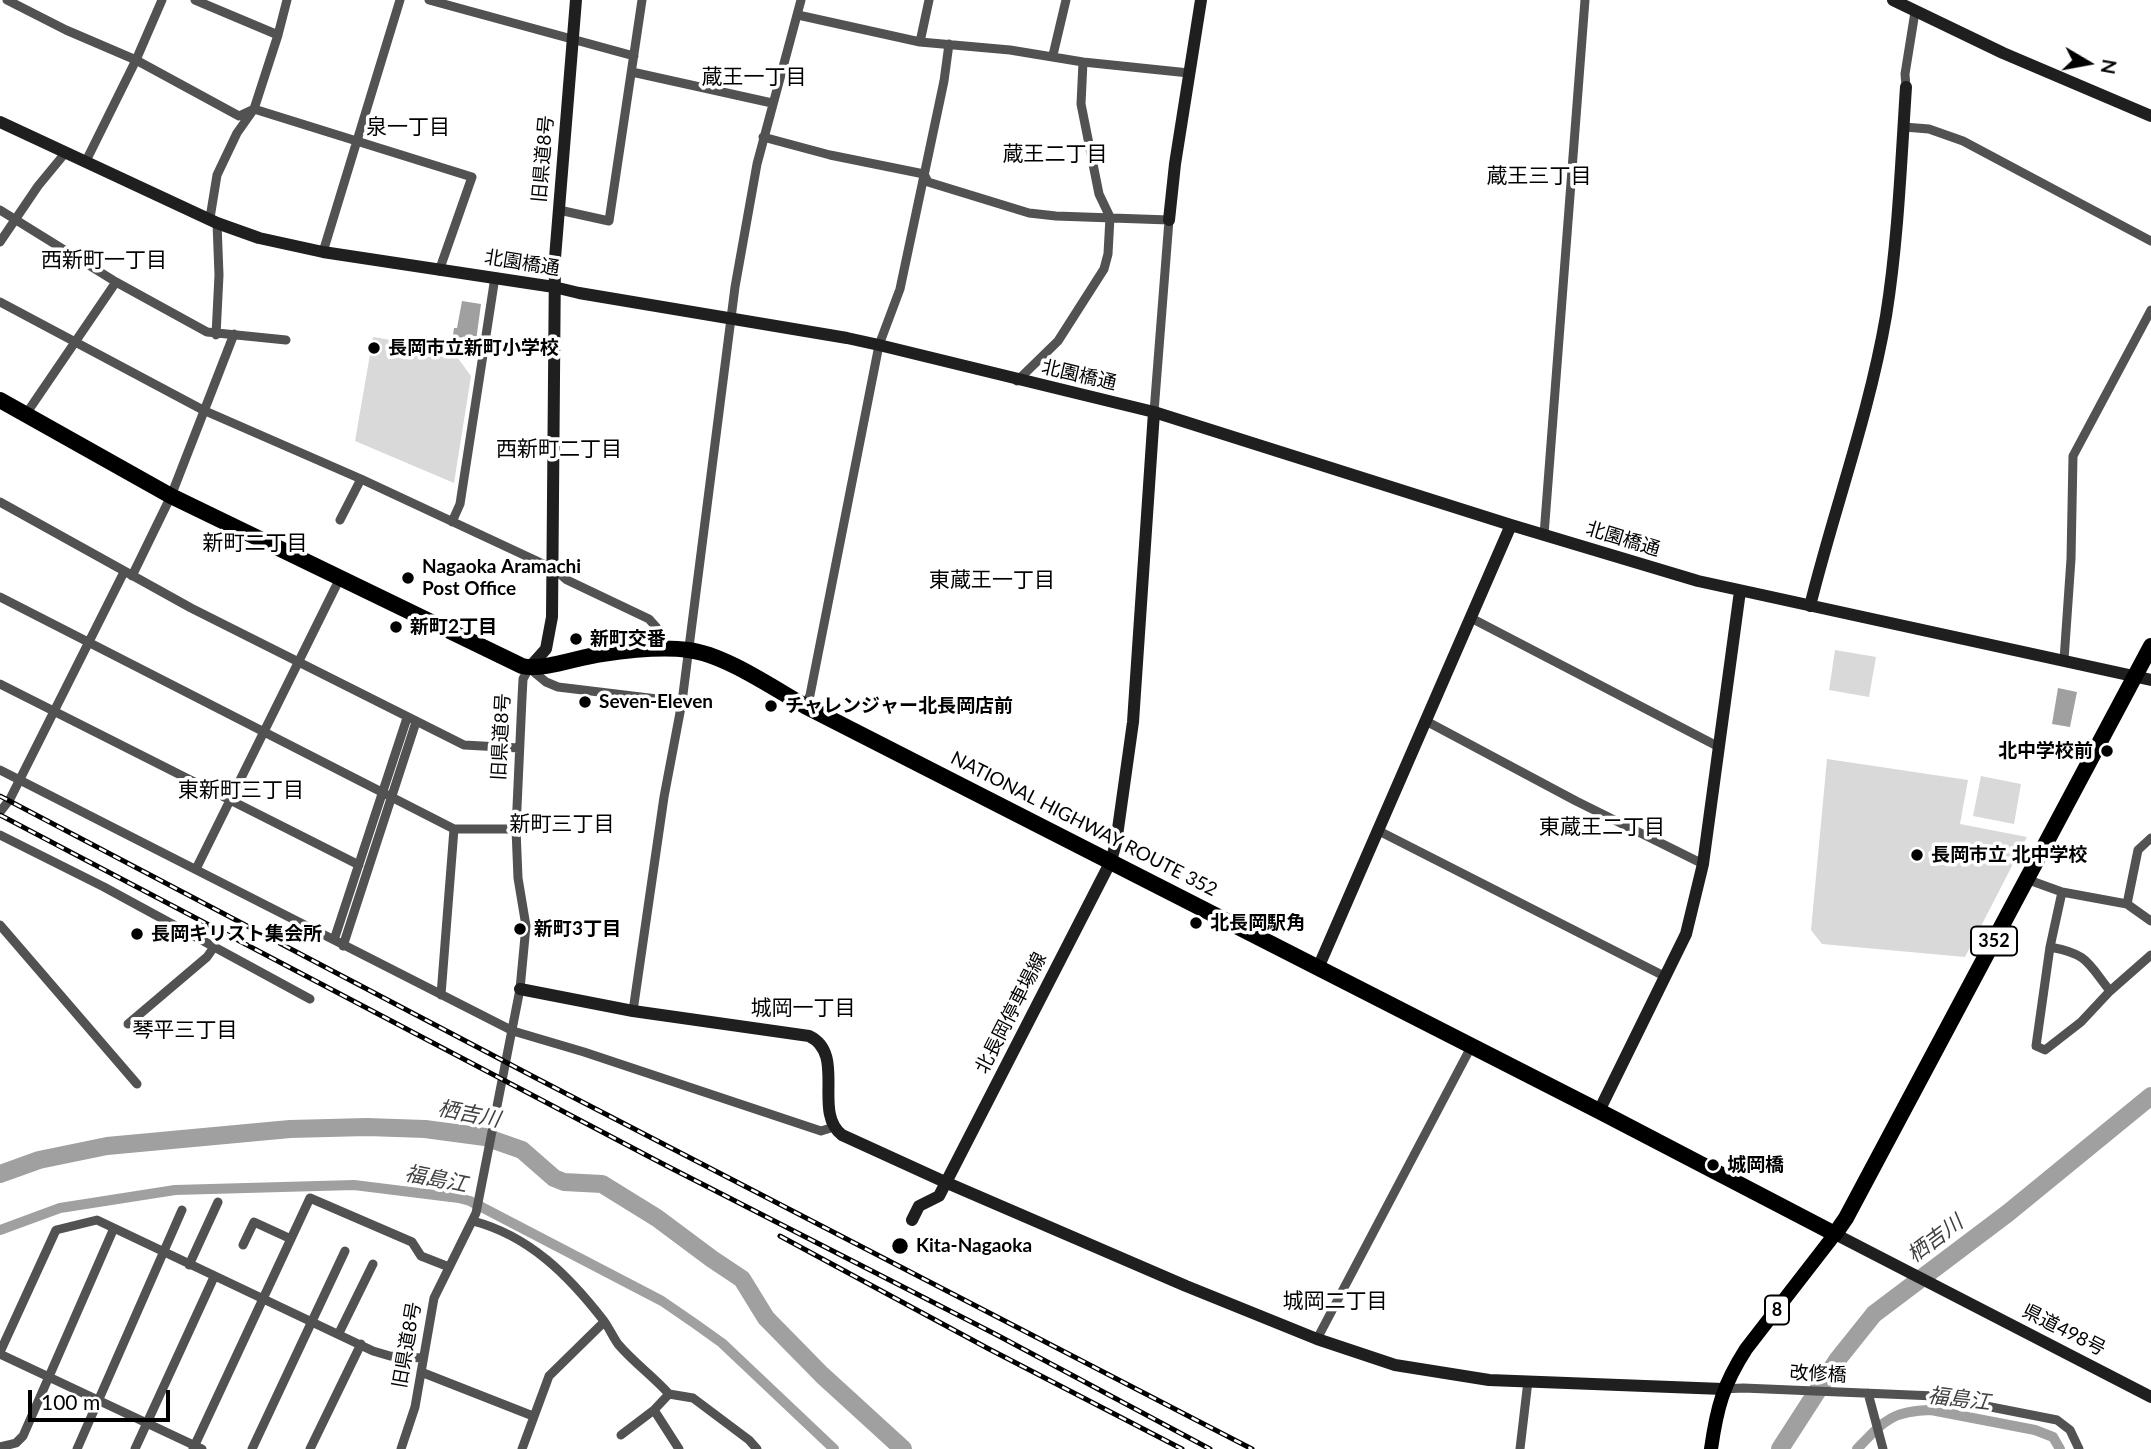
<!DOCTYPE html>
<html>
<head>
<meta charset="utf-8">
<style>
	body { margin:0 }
	#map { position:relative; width:2151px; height:1449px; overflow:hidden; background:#fff; font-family:Lato,sans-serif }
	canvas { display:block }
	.north { position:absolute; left:2053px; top:28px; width:70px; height:70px; -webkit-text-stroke:5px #fff; paint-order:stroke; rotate:100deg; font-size:19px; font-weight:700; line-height:28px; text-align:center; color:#000 }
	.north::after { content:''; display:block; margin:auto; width:24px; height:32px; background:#000; clip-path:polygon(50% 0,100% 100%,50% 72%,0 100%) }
	.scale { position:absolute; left:28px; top:1390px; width:142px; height:32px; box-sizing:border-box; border:4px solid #000; border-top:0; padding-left:9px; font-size:21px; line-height:24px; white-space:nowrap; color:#000; -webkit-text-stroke:5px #fff; paint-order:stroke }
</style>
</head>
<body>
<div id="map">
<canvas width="2151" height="1449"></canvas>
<div class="north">N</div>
<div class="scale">100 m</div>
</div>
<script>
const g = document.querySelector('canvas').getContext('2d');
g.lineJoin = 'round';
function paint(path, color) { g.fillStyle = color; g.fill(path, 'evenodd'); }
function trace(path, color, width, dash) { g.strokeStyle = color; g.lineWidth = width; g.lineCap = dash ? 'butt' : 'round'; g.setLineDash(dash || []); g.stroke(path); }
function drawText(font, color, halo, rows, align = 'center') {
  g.font = font + ' Lato,"Noto Sans JP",sans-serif'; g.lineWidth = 7; g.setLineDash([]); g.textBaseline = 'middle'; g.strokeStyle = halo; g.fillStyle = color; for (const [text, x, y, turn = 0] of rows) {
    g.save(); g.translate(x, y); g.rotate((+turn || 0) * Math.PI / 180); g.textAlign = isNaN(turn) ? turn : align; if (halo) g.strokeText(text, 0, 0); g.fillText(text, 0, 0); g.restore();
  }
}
paint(new Path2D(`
	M373,337L452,350L471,376L454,483L355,441Z
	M1835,650L1876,657L1869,697L1829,690Z
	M1827,759L1968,780L1960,824L2027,837L1965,957L1822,944L1811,930Z
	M1981,776L2021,784L2014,824L1973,816Z`), '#d9d9d9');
paint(new Path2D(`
	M462,301L481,304L476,341L455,338L453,335L454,328H457Z
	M2058,688L2077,692L2070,727L2052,724Z`), '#a0a0a0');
trace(new Path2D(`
	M0,1230L60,1208L175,1190L354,1185L459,1198L470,1201L662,1301L694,1323L722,1343L834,1449
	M1857,1449C1884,1421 1891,1411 1931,1410L2035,1430L2053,1437L2060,1449`), '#a0a0a0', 10);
trace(new Path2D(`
	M0,1174L39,1160L107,1146L290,1129L367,1127L425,1129L485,1137L522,1150L554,1178L564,1182L602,1184L657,1218L712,1259L742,1279L766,1318L822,1375L903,1449
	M1780,1449L1838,1359L1874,1314L2008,1213L2151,1096`), '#a0a0a0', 18);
trace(new Path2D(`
	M7,0L66,30L136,60L239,116L254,109L472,177L439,271
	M195,0L278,35
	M429,0L634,56
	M798,15L920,42L1010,50L1083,62L1189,73
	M920,42L929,0
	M1053,55L1066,0
	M632,72L772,103
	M1906,87L1905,74L1915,12
	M1904,127L1929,129L1963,141L2151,241
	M763,137L830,155L924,174L928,182L1029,213L1056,216L1169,220L1154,412
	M86,161L136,60L162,0
	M0,210L116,282L207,332L286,340
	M559,210L609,221L642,0
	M210,218L217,175L237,133L254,109L278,35L287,0
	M0,242L38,186L66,152
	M323,252L400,0
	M0,302L203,410L361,479L554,569L567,580L649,619L657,628L664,649
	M216,335L219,275L217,223
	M1017,381L1058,341L1104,269L1108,254L1110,217L1099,194L1081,104L1083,62
	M26,414L116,282
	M0,502L191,608L464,745L519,748
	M340,520L361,479
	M452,522L460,504L495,277
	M1544,535L1585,0
	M132,576L171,496L234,334
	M0,597L454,829H516
	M1471,618L1719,747
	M2064,660L2071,559L2073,456L2151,310
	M0,684L359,865
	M805,706L810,695L879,345L900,289L944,81L949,44
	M1426,721L1576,801L1703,864
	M0,770L513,1031L584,1052L821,1131L834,1127
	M0,812L10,799L124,572
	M1377,830L1666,977
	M0,835L104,887L310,999
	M196,869L340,578
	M2026,879L2062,892L2127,904L2151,921
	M2062,892L2050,947L2036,1046L2045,1050L2081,1022L2110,991L2151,955
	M2127,904L2138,850L2151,838
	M0,925L137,1084
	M334,940L407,718
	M343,946L416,722
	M2050,947C2088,954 2087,962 2110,991
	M441,995L454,829
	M633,1011L664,797L682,702L735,287L757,164L801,0
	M128,1024L207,957L214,947
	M473,1221C530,1236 569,1276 604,1321C609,1328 613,1337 618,1344C633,1362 653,1376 669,1394L654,1410L679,1449
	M243,1245L254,1222L291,1239
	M189,1265L218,1202
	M339,1333L373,1264
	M1317,1339L1471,1047
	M0,1352L56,1230L97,1220L373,1351L390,1356L422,1358
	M0,1354L202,1449
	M421,1372L533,1416
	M1723,1389L1743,1388L1935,1396L2057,1420L2070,1430L2079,1449
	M1868,1393L1883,1449
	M669,1394L693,1398L749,1440L757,1449
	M621,1435L654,1410
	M0,1447L16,1443L23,1436L114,1228
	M77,1449L182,1210
	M135,1449L214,1277
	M193,1449L310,1198L412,1242L421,1256L449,1267
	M252,1449L345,1251
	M310,1449L361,1344
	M401,1449L415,1407L434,1298L476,1213L520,989L526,926L518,878L516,829L522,698L523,679L529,668L546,682L558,687L682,702
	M522,1449L549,1376L604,1322
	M1520,1449L1528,1381`), '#525252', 9);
trace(new Path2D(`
	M1893,0L2003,53L2151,116
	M0,122L217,223L259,238L323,252L554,287L579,293L847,338L879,345L1154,412L1511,525L1698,581L2151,680
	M1169,220L1175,164L1201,0
	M1810,606C1834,509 1869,415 1886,316C1898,241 1901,163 1906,87
	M529,668L546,649L552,617L555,258L576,0
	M1318,968L1511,525
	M520,989L633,1011L809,1036C847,1054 812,1112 842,1135L945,1182L1186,1286L1317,1339L1395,1365L1489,1380L1723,1389
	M1599,1111L1686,934L1703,864L1740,591
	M912,1220L919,1206L939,1196L1111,861L1116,843L1133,722L1154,412
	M1835,1234L2151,1397`), '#1f1f1f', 12);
trace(new Path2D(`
	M1711,1449C1717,1407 1723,1385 1746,1349L1835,1234`), '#000', 14);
trace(new Path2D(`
	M0,400L171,496L522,666C544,671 578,657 602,654C629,650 661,646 688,650C724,654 773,688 805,706L1599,1111L1835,1234L1846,1218L2151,646`), '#000', 16);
const rail = new Path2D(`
	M0,796L536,1078L1252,1449
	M0,815L665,1165L997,1335L1210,1449
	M780,1236L989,1349L1182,1449`);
trace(rail, '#000', 5);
trace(rail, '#fff', 2.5, [8]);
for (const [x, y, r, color] of [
	[374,348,7,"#000"],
	[408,578,7,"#000"],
	[396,627,7,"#000"],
	[576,639,7,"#000"],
	[585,702,7,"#000"],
	[771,706,7,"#000"],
	[2107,751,7,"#000"],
	[1917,855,7,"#000"],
	[1196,923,7,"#000"],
	[520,929,7,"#000"],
	[137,934,7,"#000"],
	[1713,1165,7,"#000"],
	[900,1246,9,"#000"]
]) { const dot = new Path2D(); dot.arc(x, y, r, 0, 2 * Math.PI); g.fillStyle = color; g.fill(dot); trace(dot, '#fff', 2.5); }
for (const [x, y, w] of [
	[1994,941,46],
	[1777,1310,24]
]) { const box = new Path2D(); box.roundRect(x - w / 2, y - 14.5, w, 29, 5); g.fillStyle = '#fff'; g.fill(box); trace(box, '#000', 2); }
drawText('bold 18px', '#000', null, [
	["352",1994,941],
	["8",1777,1310]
]);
drawText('19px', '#000', '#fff', [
	["旧県道8号",543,159,-85],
	["北園橋通",522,263,9],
	["北園橋通",1079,375,13],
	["北園橋通",1623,539,17],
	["旧県道8号",501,737,-87],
	["NATIONAL HIGHWAY ROUTE 352",1084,824,27],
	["北長岡停車場線",1011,1013,-63],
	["県道498号",2064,1330,27],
	["旧県道8号",407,1345,-80],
	["改修橋",1818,1374,3]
]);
drawText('bold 19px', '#000', '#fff', [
	["長岡市立新町小学校",388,348],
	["Nagaoka Aramachi",422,567],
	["Post Office",422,589],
	["新町2丁目",410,627],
	["新町交番",590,639],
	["Seven-Eleven",599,702],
	["チャレンジャー北長岡店前",785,706],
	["北中学校前",2093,751,"right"],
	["長岡市立 北中学校",1931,855],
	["北長岡駅角",1210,923],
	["新町3丁目",534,929],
	["長岡キリスト集会所",151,934],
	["城岡橋",1727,1165],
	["Kita-Nagaoka",916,1246]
], 'left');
drawText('21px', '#000', '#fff', [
	["蔵王一丁目",754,77],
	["泉一丁目",408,127],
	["蔵王二丁目",1055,154],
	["蔵王三丁目",1539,176],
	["西新町一丁目",104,260],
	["西新町二丁目",559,449],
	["新町二丁目",255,543],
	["東蔵王一丁目",992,580],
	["東新町三丁目",241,790],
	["新町三丁目",562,824],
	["東蔵王二丁目",1602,827],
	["城岡一丁目",803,1008],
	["琴平三丁目",185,1030],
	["城岡二丁目",1335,1301]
]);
drawText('italic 21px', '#414141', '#fff', [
	["栖吉川",469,1114,11],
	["福島江",436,1179,11],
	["栖吉川",1935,1239,-37],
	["福島江",1959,1399,7]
]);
</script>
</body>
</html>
